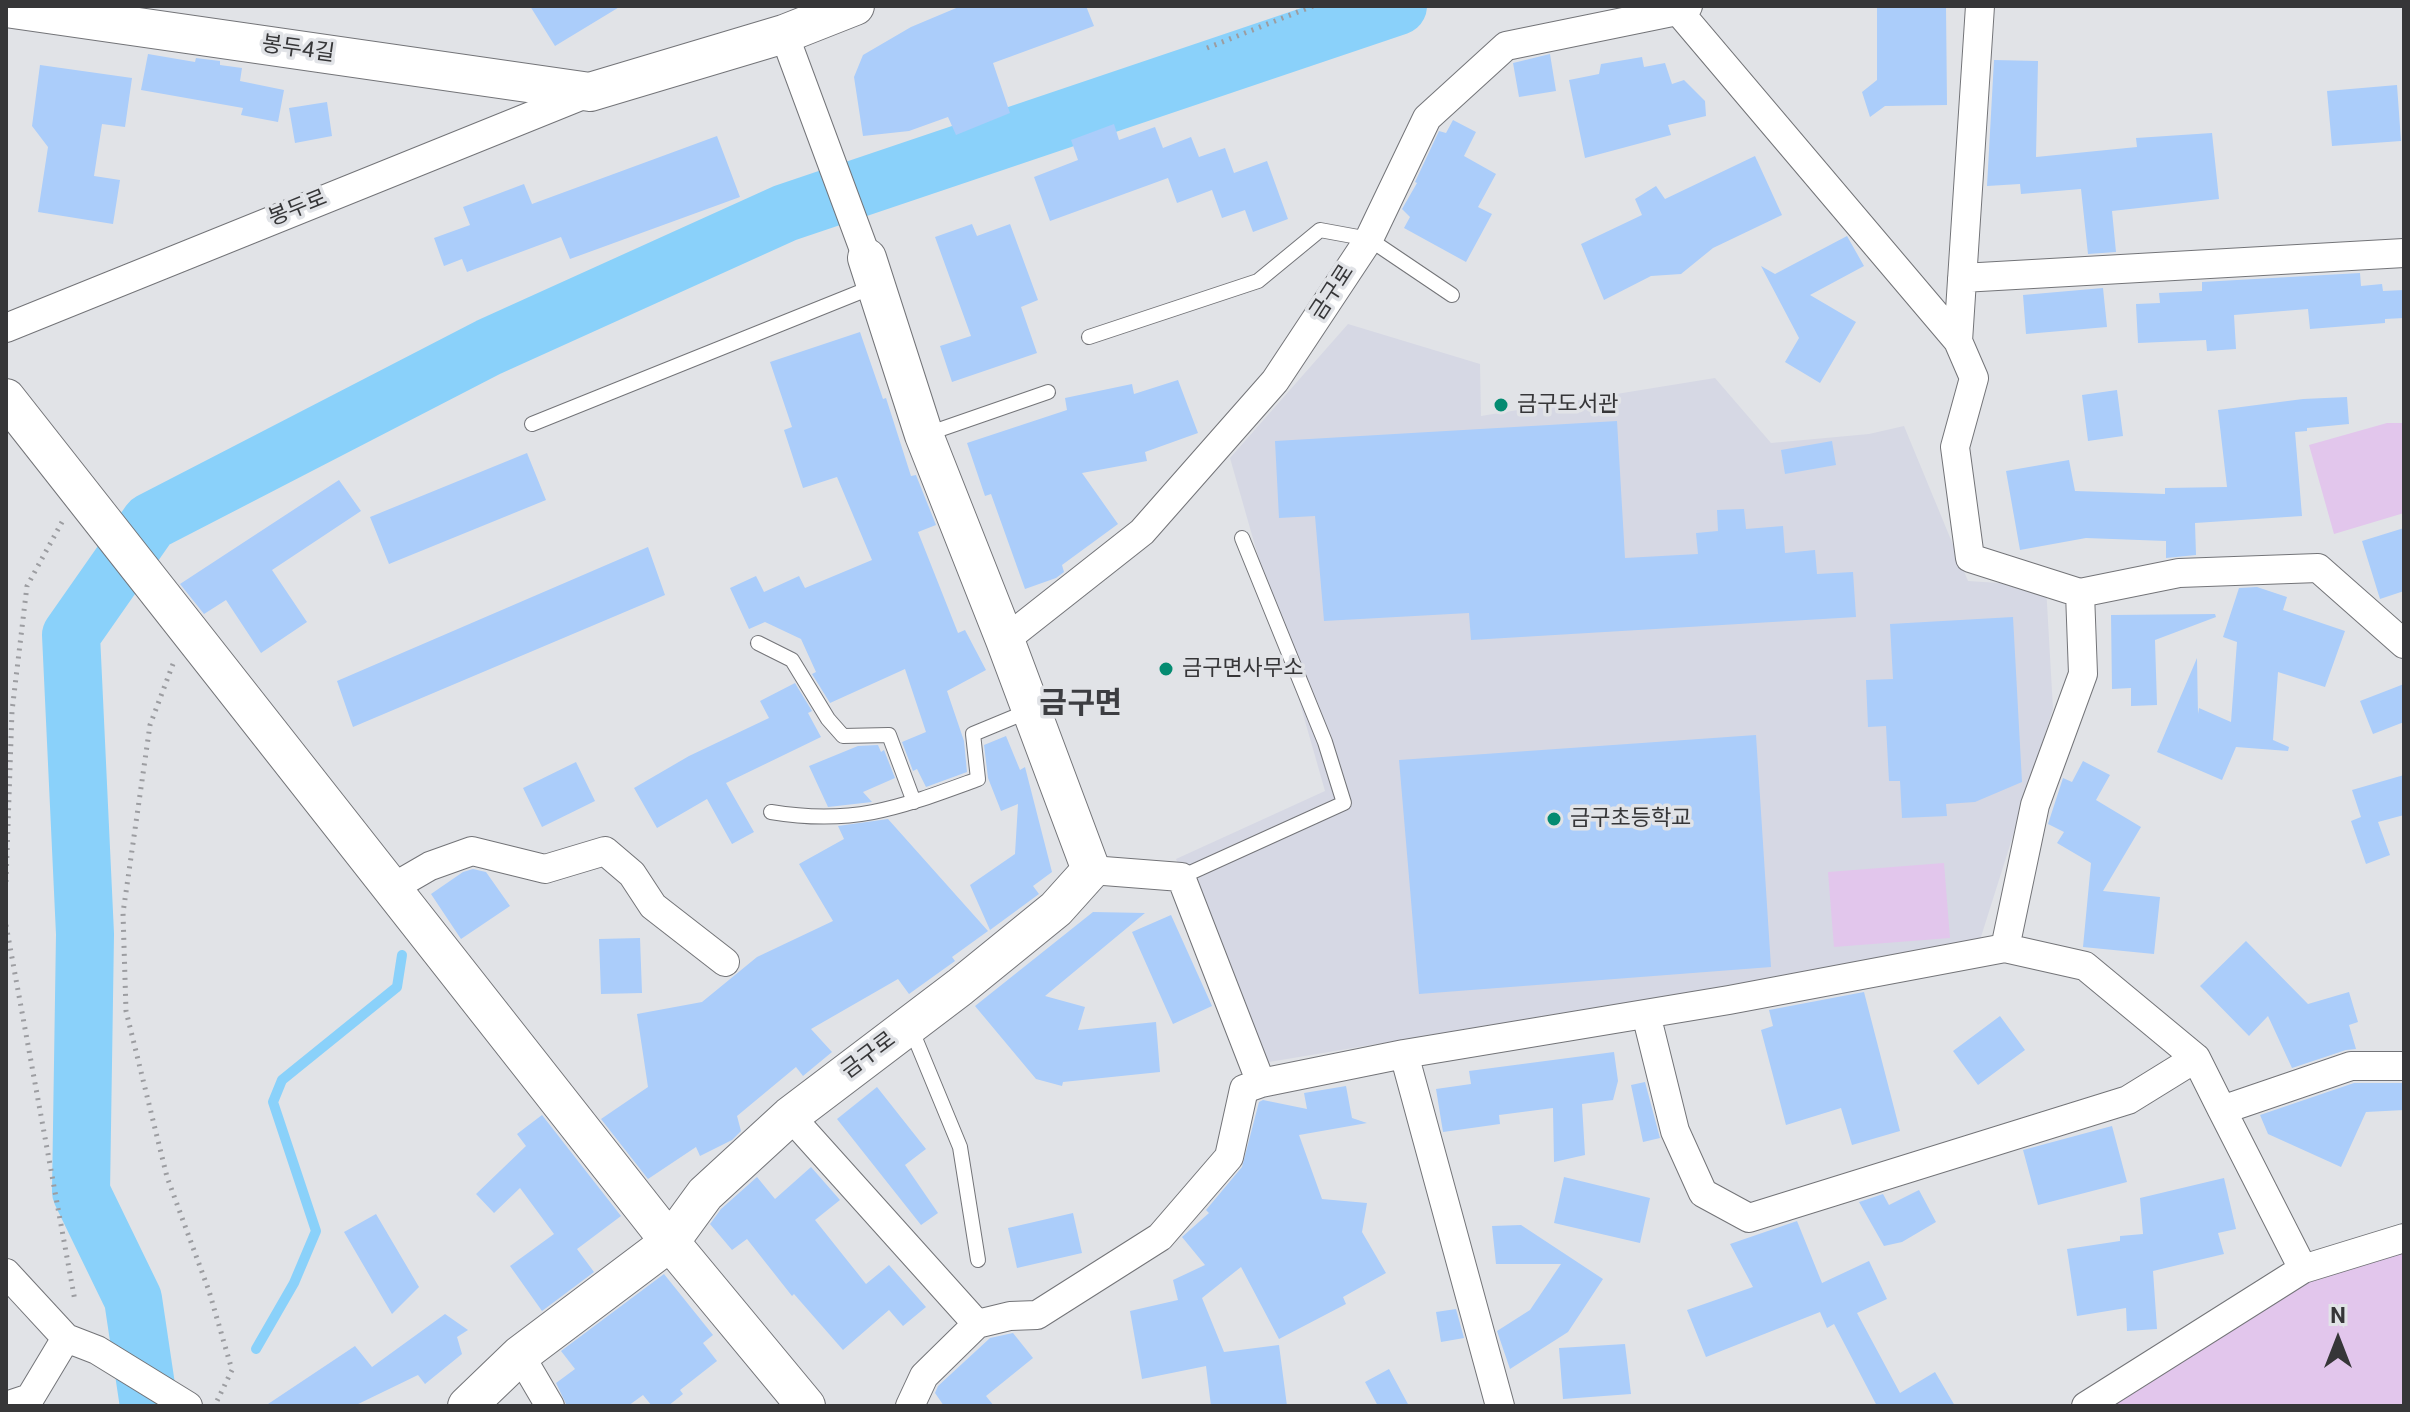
<!DOCTYPE html>
<html>
<head>
<meta charset="utf-8">
<style>
	body { margin:0 }
	#map { position:relative; width:2410px; height:1412px; overflow:hidden; background:#e1e3e7; font-family:Roboto,sans-serif }
	canvas { display:block }
	.frame { position:absolute; inset:0; border:8px solid #363638; pointer-events:none }
	.north { position:absolute; left:2298px; top:1300px; width:80px; height:80px; -webkit-text-stroke:6px #e1e3e7; paint-order:stroke; rotate:0deg; font-size:22px; font-weight:700; line-height:32px; text-align:center; color:#363638 }
	.north::after { content:''; display:block; margin:auto; width:28px; height:36px; background:#363638; clip-path:polygon(50% 0,100% 100%,50% 72%,0 100%) }
</style>
</head>
<body>
<div id="map">
<canvas width="2410" height="1412"></canvas>
<div class="frame"></div>
<div class="north">N</div>
</div>
<script>
const g = document.querySelector('canvas').getContext('2d');
g.lineJoin = 'round';
function paint(path, color) { g.fillStyle = color; g.fill(path, 'evenodd'); }
function trace(path, color, width, dash) { g.strokeStyle = color; g.lineWidth = width; g.lineCap = dash ? 'butt' : 'round'; g.setLineDash(dash || []); g.stroke(path); }
function drawText(font, color, halo, rows, align = 'center') {
  g.font = font + ' Roboto,"Noto Sans KR",sans-serif'; g.lineWidth = 7; g.setLineDash([]); g.textBaseline = 'middle'; g.strokeStyle = halo; g.fillStyle = color; for (const [text, x, y, turn = 0] of rows) {
    g.save(); g.translate(x, y); g.rotate((+turn || 0) * Math.PI / 180); g.textAlign = isNaN(turn) ? turn : align; if (halo) g.strokeText(text, 0, 0); g.fillText(text, 0, 0); g.restore();
  }
}
paint(new Path2D(`
	M1348,324L1480,364L1481,416L1715,378L1771,443L1869,434L1904,426L1968,581L2046,586L2053,709L1980,940L1821,970L1263,1063L1176,859L1325,791L1230,458Z`), '#d6d8e4');
paint(new Path2D(`
	M2387,423H2404V513L2334,534L2309,445Z
	M1944,863L1950,938L1834,947L1828,872Z
	M2404,1251V1406H2105L2302,1283Z`), '#e2c6ec');
trace(new Path2D(`
	M256,1349L294,1283L316,1231L273,1102L282,1080L397,987L402,955`), '#8ad1fa', 10);
trace(new Path2D(`
	M149,1406L133,1299L81,1192L85,934L71,635L150,522L489,347L785,213L1398,6`), '#8ad1fa', 58);
paint(new Path2D(`
	M530,6H621L555,46Z
	M961,6H1086L1094,26L993,63L1010,113L956,135L948,117L909,131L863,136L854,77L863,55L911,27Z
	M1877,6H1946L1947,105L1885,106L1870,117L1862,92L1877,80Z
	M148,54L195,62L196,58L220,61V65L242,68L240,81L284,90L278,122L241,115L243,108L141,90Z
	M1550,54L1556,91L1519,97L1513,63Z
	M1642,57L1644,67L1665,63L1672,84L1684,80L1705,101L1706,116L1668,125L1671,135L1585,158L1569,80L1599,74L1601,64Z
	M1994,60L2038,61L2036,157L2137,147L2136,138L2212,133L2219,199L2112,211L2116,252L2088,254L2081,189L2021,194L2020,184L1987,186Z
	M40,65L132,78L125,127L102,124L94,176L120,180L113,224L38,212L48,147L32,126Z
	M2397,85L2401,141L2332,146L2327,91Z
	M327,102L332,136L295,143L289,108Z
	M1453,120L1476,132L1464,156L1496,174L1478,207L1492,214L1466,262L1404,228L1410,217L1402,209L1417,183L1415,182L1439,131L1446,133Z
	M1114,124L1119,140L1155,127L1163,148L1191,137L1199,157L1225,148L1234,173L1267,161L1288,219L1253,232L1245,210L1222,218L1212,190L1177,203L1168,178L1050,221L1034,177L1078,160L1071,140Z
	M717,136L740,197L570,259L561,237L467,272L462,259L444,266L434,238L470,225L463,207L524,184L532,204Z
	M1755,156L1782,215L1713,248L1681,274L1651,276L1604,300L1581,244L1642,215L1635,199L1656,186L1665,199Z
	M972,224L977,236L1010,224L1038,300L1021,307L1037,353L952,382L940,346L971,336L935,237Z
	M1847,236L1864,266L1810,295L1856,322L1820,383L1785,362L1799,338L1761,266L1775,274Z
	M2360,273L2361,286L2382,284L2383,291L2404,290V318L2385,319V323L2310,329L2308,309L2234,315L2236,349L2207,351L2206,340L2138,343L2136,304L2160,303L2159,293L2202,291V282Z
	M2103,288L2107,327L2026,334L2023,295Z
	M860,332L883,399L886,398L911,476L916,475L936,525L918,532L958,633L965,630L986,670L947,691L964,741L967,772L926,787L917,769L913,771L902,742L926,732L905,669L830,703L812,674L816,672L801,639L765,622L749,629L730,588L756,576L764,592L799,576L805,588L872,560L837,477L803,488L784,430L792,427L770,362Z
	M1178,380L1198,433L1145,452L1147,461L1082,473L1118,524L1062,565L1064,572L1056,578L1025,589L991,494L985,496L967,443L1067,410L1065,398L1132,384L1134,394Z
	M2117,390L2123,436L2088,441L2082,395Z
	M2347,397L2349,424L2307,428V431L2295,432L2302,516L2195,523L2196,555L2166,558V541L2086,538L2020,550L2006,471L2069,460L2075,491L2165,494V488L2227,487L2218,410L2303,399Z
	M1617,421L1625,558L1698,554L1696,533L1718,531L1717,510L1744,509L1746,529L1783,526L1785,553L1815,550L1817,574L1853,572L1856,617L1471,640L1469,613L1324,621L1315,516L1279,518L1275,441Z
	M1832,441L1836,465L1785,474L1781,450Z
	M527,453L546,500L389,564L370,517Z
	M339,480L361,511L272,570L307,622L261,653L226,600L204,614L180,584Z
	M2404,528V591L2380,599L2362,541Z
	M648,547L665,595L353,727L337,681Z
	M2257,587L2287,597L2283,610L2345,631L2325,687L2278,672L2273,740L2289,747L2288,751L2236,747L2222,780L2157,752L2197,658L2198,714L2199,708L2231,722L2237,642L2223,637L2239,588Z
	M2215,614L2216,617L2155,640L2157,705L2131,706V688L2112,689L2111,615Z
	M2013,617L2022,782L1975,802L1946,804L1947,816L1902,818L1900,781H1889L1886,726L1868,727L1866,680L1893,679L1890,624Z
	M795,683L812,711L808,713L821,737L726,783L754,832L732,844L707,799L657,828L634,788L689,756L769,718L760,701Z
	M2404,684V722L2373,734L2360,701Z
	M1756,735L1771,967L1419,994L1399,760Z
	M1006,736L1020,770L1025,767L1052,872L1033,886L1039,894L990,930L970,885L1015,854L1018,804L1001,811L988,778L984,745Z
	M878,745L881,752L884,750L895,778L863,792L872,802L828,807L809,766L858,746Z
	M2083,761L2110,775L2096,800L2141,827L2103,891L2160,897L2154,954L2083,947L2091,863L2057,843L2064,832L2048,824L2063,778L2072,782Z
	M576,762L595,801L542,827L523,788Z
	M2404,775V815L2378,822L2390,855L2366,864L2351,821L2361,817L2352,790Z
	M888,819L988,931L952,957L955,961L909,994L898,979L811,1029L832,1052L803,1076L796,1067L737,1116L741,1131L732,1140L700,1156L696,1147L648,1179L601,1119L648,1087L637,1014L702,1002L757,957L833,921L799,864L844,839L838,826Z
	M473,869L486,872L510,906L461,939L431,894L463,872Z
	M1093,912L1145,913L1045,996L1085,1007L1078,1030L1156,1022L1160,1072L1063,1082L1062,1086L1036,1079L975,1006Z
	M1171,915L1212,1006L1173,1024L1132,932Z
	M640,938L642,993L601,994L599,939Z
	M2246,941L2308,1004L2349,992L2358,1022L2349,1025L2356,1049L2346,1050L2292,1068L2268,1016L2249,1036L2200,986Z
	M1864,992L1900,1131L1852,1145L1841,1108L1786,1125L1761,1030L1773,1026L1769,1010Z
	M2000,1016L2025,1050L1978,1085L1953,1051Z
	M1614,1052L1618,1081L1613,1100L1582,1104L1585,1155L1554,1162L1553,1108L1499,1115L1500,1124L1443,1132L1436,1089L1471,1084L1469,1071Z
	M1645,1082L1660,1138L1643,1142L1631,1085Z
	M2354,1083H2404V1110L2366,1112L2341,1167L2268,1134L2260,1115Z
	M1346,1086L1352,1118L1367,1123L1299,1135L1322,1199L1367,1203L1362,1232L1386,1273L1343,1297L1346,1304L1279,1339L1241,1267L1202,1298L1224,1352L1279,1345L1287,1406H1211L1206,1366L1142,1379L1130,1311L1178,1300L1173,1280L1205,1265L1182,1237L1209,1213L1206,1210L1242,1167L1259,1102L1263,1100L1307,1109L1304,1093Z
	M877,1087L926,1149L905,1165L938,1213L921,1225L837,1119Z
	M542,1115L621,1216L577,1249L594,1272L542,1311L510,1266L554,1234L520,1188L494,1213L476,1194L526,1146L517,1134Z
	M2112,1126L2127,1182L2038,1205L2023,1150Z
	M811,1167L840,1200L815,1220L866,1284L889,1265L926,1307L903,1326L889,1310L843,1350L794,1294L792,1296L747,1239L732,1250L710,1224L721,1209L757,1177L775,1199Z
	M1564,1177L1650,1198L1640,1243L1554,1223Z
	M2224,1178L2236,1229L2218,1233L2224,1254L2153,1271L2157,1329L2127,1331L2126,1308L2077,1316L2067,1249L2120,1241V1236L2143,1234L2140,1198Z
	M1919,1190L1936,1222L1902,1242L1884,1246L1859,1202L1883,1194L1889,1205Z
	M1073,1213L1082,1253L1017,1268L1008,1228Z
	M376,1214L419,1287L392,1314L344,1232Z
	M1797,1221L1822,1283L1869,1261L1887,1299L1857,1313L1900,1393L1935,1372L1955,1406H1877L1834,1324L1827,1328L1820,1312L1706,1357L1687,1310L1753,1287L1730,1244Z
	M1521,1225L1603,1279L1568,1332L1510,1369L1497,1331L1530,1310L1561,1264H1496L1492,1226Z
	M664,1274L713,1335L703,1343L717,1361L680,1390L683,1394L668,1406H652L643,1395L628,1406H567L556,1383L575,1369L561,1351Z
	M1456,1309L1464,1338L1441,1342L1436,1312Z
	M445,1314L468,1330L457,1337L462,1354L425,1384L418,1375L354,1406H265L355,1346L372,1367Z
	M1013,1333L1033,1358L986,1396L994,1406H944L935,1393L938,1386L990,1338Z
	M1625,1344L1631,1394L1563,1399L1559,1348Z
	M1389,1369L1409,1406H1378L1365,1382Z`), '#abcdfa');
const lane = new Path2D(`
	M1089,337L1258,281L1320,230L1369,239L1452,295
	M532,424L875,286
	M924,435L1048,392
	M758,643L792,660L828,719L843,736L889,735L914,802
	M771,812C855,826 901,807 978,779L973,734L1031,710
	M1181,877L1344,803L1325,742L1242,538
	M910,1026L960,1147L978,1260`);
const street = new Path2D(`
	M1674,6L1958,341
	M784,34L867,258
	M1962,278L2404,253
	M6,328L588,93
	M2080,593L2179,573L2318,568L2404,644
	M1005,640L1142,532L1275,381L1369,239L1427,118L1506,46L1677,11L1688,6
	M1091,870L1181,877L1261,1083L1404,1054L1729,1000L2005,948L2035,805L2083,674L2080,593L1970,558L1955,447L1974,378L1958,341L1980,6
	M392,888L430,866L472,851L545,869L605,851L632,874L653,906L725,962
	M1646,1014L1675,1131L1703,1193L1749,1218L2128,1100L2196,1058L2085,966L2005,948
	M1404,1054L1500,1406
	M2196,1058L2222,1110L2351,1066H2404
	M2222,1110L2303,1269
	M790,1116L977,1324L924,1376L910,1406
	M6,1273L66,1338L97,1350L188,1406
	M977,1324L1010,1316L1037,1315L1160,1237L1229,1157L1244,1089L1261,1083
	M520,1355L550,1406
	M6,1406L30,1398L66,1338
	M2086,1406L2303,1269L2404,1238`);
const secondary = new Path2D(`
	M6,8L590,92L784,34L855,6
	M6,398L670,1242L806,1406
	M467,1406L520,1355L670,1242L705,1194L790,1116L960,987L1056,909L1091,870L1005,640L924,435L867,258`);
trace(lane, '#737478', 16);
trace(street, '#737478', 30);
trace(secondary, '#737478', 40);
trace(new Path2D(`
	M1207,48L1313,6
	M173,664L150,725L123,913L126,1011L167,1177L209,1291L232,1370L217,1401
	M6,882L12,711L27,586L62,522
	M6,925L75,1301`), '#9c9da1', 5, [2, 6]);
trace(lane, '#fff', 14);
trace(street, '#fff', 28);
trace(secondary, '#fff', 38);
for (const [x, y, r, color] of [
	[1501,405,8,"#048b71"],
	[1166,669,8,"#048b71"],
	[1554,819,8,"#048b71"]
]) { const dot = new Path2D(); dot.arc(x, y, r, 0, 2 * Math.PI); g.fillStyle = color; g.fill(dot); trace(dot, '#e1e3e7', 3); }
drawText('22px', '#363638', '#e1e3e7', [
	["봉두4길",298,50,8],
	["봉두로",298,209,-22],
	["금구로",1333,293,-57],
	["금구로",869,1056,-37]
]);
drawText('22px', '#363638', '#e1e3e7', [
	["금구도서관",1517,405],
	["금구면사무소",1182,669],
	["금구초등학교",1570,819]
], 'left');
drawText('bold 30px', '#3c3d41', '#e1e3e7', [
	["금구면",1081,705]
]);
</script>
</body>
</html>
